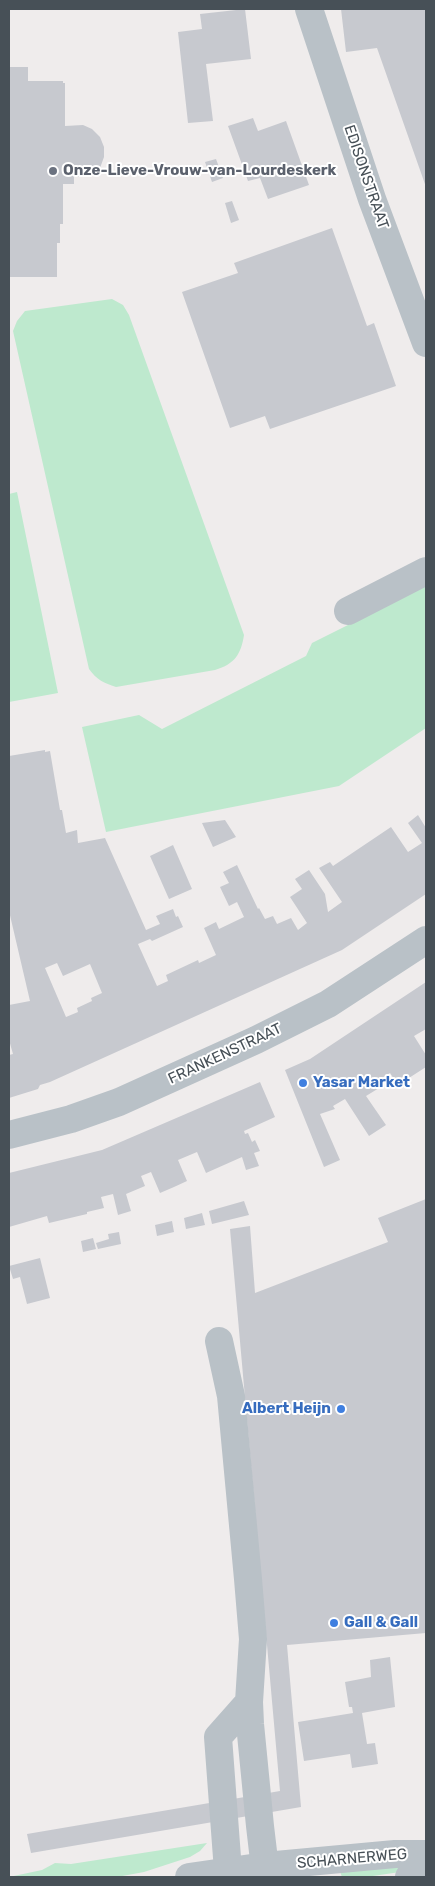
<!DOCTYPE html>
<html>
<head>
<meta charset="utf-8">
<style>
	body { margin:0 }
	#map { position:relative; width:435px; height:1886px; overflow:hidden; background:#efecec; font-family:Rubik,sans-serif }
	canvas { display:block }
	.frame { position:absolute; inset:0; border:10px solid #475057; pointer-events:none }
</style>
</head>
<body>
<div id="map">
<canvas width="435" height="1886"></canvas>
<div class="frame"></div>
</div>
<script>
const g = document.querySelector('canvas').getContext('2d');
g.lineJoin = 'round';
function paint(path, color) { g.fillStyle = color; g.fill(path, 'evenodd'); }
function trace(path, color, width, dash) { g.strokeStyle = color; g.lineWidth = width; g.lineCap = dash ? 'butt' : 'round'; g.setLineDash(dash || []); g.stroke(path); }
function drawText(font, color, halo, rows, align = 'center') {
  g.font = font + ' Rubik,sans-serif'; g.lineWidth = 4; g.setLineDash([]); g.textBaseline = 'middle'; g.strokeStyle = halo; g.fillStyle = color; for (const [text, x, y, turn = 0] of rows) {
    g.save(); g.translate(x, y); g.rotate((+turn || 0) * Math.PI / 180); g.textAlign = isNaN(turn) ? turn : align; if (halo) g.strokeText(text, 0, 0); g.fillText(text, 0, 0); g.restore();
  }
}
paint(new Path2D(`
	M112,299L123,305L129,315L244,635C241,654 235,664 215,670L116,687C104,683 97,680 89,669L13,331L17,321L25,311Z
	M17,492L58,693L9,702V494Z
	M426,586V728L339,786L106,832L82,727L139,715L162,729L306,656L312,643Z
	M207,1843L200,1851L190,1857L144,1872L117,1877H9L42,1870L55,1863L71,1864Z
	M405,1862L407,1871L366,1877H342L339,1869Z`), '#bee9ce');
paint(new Path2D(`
	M245,9L251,59L206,64L213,121L188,123L178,32L202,29L200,14Z
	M341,9H426V187L377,48L346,52Z
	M9,67H28V81H63V83H65V126L83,125L92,129L100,137L104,147V157L100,168L93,175L87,177H74V184H63V224H60V243H57V277H9Z
	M253,118L258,131L286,121L309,185L268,199L260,178L248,181L228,126Z
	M216,159L223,178L212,182L205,162Z
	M232,201L239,220L231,223L225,203Z
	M332,228L367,326L374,323L396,386L270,429L265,416L230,428L182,292L238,273L234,263Z
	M45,750V752L50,751L60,810H62L66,833L77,830L78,843L105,838L146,930L160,924L156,916L173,909L176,917L178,916L183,927L152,941L150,939L138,944L157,986L168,981L166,975L198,960L199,963L216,955L204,928L216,922L219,929L244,917L237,902L229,906L220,887L229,883L223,872L237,865L258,909L259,908L265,919L273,916L277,924L291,918L298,930L307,923L290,897L302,889L295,879L309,870L325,894L328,912L342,902L319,868L330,862L333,866L391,827L408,852L422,843L408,823L418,815L426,828V894L342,950L50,1082L40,1085L38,1089L9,1098V1055L13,1054L9,1040V1005L30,1001L9,911V756ZM57,963L63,976L90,964L102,993L91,998L92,1001L77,1008L78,1012L66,1017L45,968Z
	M225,820L236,837L213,847L202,823Z
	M173,845L192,889L169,899L150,856Z
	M426,982V1029L414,1036L426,1055V1067L398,1085L390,1073L380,1079L384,1085L366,1096L386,1125L369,1136L345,1099L333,1106L335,1109L320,1114L340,1160L324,1167L285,1070L310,1059Z
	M260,1082L275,1117L244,1131L245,1134L248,1133L252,1142L255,1140L260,1151L254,1153L259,1166L246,1170L242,1157L206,1173L197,1152L178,1160L187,1181L174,1187L160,1193L151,1172L141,1176L145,1186L126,1194L131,1211L118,1215L113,1194L101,1197L104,1208L87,1212V1214L49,1223L47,1216L9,1227V1173L102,1150Z
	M426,1199V1633L287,1645L301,1807L31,1853L27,1834L280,1791L230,1229L250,1226L255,1293L388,1242L378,1218Z
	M244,1201L249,1215L212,1224L209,1211Z
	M202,1213L205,1225L186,1229L184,1218Z
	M172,1221L174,1232L157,1236L155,1225Z
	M119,1232L121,1244L98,1249L96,1243L109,1239L108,1234Z
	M93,1238L96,1249L83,1252L81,1241Z
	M40,1258L50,1298L27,1304L20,1277L13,1279L9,1266Z
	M390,1657L395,1707L362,1713L367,1744L375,1743L378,1764L352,1768L350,1754L304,1761L298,1722L353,1713L352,1707H349L345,1682L371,1677L370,1660Z`), '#c7c9cf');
trace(new Path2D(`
	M309,9L372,199L426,343
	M348,611L426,571
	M9,1135L71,1119L119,1102L256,1040L328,1004L426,940
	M219,1341L231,1396L248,1579L253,1639L249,1702L250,1724L260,1826L266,1877
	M228,1871L218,1737L249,1702
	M189,1877L265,1866L395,1854H426
	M409,1877L426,1871`), '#b9c1c7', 28);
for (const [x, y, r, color] of [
	[53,171,5,"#6b7280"],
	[303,1083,5,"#3f7fe0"],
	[341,1409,5,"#3f7fe0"],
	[334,1623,5,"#3f7fe0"]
]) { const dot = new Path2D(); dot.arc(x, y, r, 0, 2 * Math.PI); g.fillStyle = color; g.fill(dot); trace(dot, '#fff', 2); }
drawText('bold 15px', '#5b616d', '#fff', [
	["Onze-Lieve-Vrouw-van-Lourdeskerk",63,171]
], 'left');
drawText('15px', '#475057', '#fff', [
	["EDISONSTRAAT",366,177,71],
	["FRANKENSTRAAT",225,1054,-25],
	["SCHARNERWEG",352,1859,-5]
]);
drawText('bold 15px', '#366cbe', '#fff', [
	["Yasar Market",313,1083],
	["Albert Heijn",331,1409,"right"],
	["Gall & Gall",344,1623]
], 'left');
</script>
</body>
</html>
